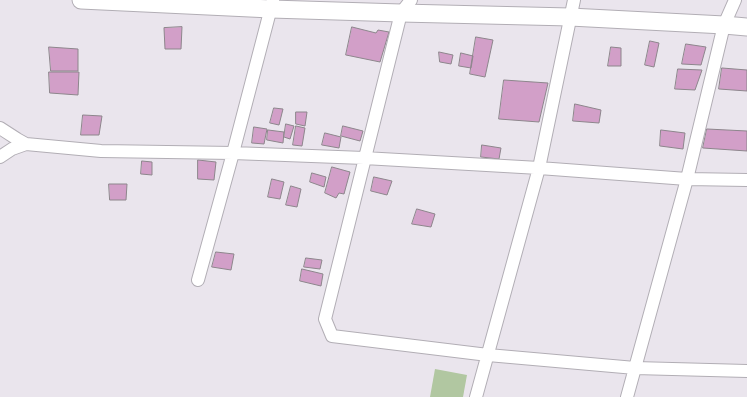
<!DOCTYPE html>
<html>
<head>
<meta charset="utf-8">
<style>
	body { margin:0 }
	canvas { display:block; background:#eae5ed }
</style>
</head>
<body>
<canvas width="747" height="397"></canvas>
<script>
const g = document.querySelector('canvas').getContext('2d');
g.lineJoin = 'round';
function paint(path, color) { g.fillStyle = color; g.fill(path, 'evenodd'); }
function trace(path, color, width, dash) { g.strokeStyle = color; g.lineWidth = width; g.lineCap = dash ? 'butt' : 'round'; g.setLineDash(dash || []); g.stroke(path); }
paint(new Path2D(`
	M435,369L467,375L463,397H430Z`), '#b1c7a1');
const building = new Path2D(`
	M182,27L181,49H165L164,28Z
	M352,27L376,33L378,30L389,32L380,62L346,55Z
	M476,37L493,40L485,77L470,74Z
	M650,41L659,43L654,67L645,65Z
	M686,44L706,47L701,65L682,64Z
	M49,47L78,49V71H51Z
	M611,47L621,48V66H608Z
	M439,52L453,55L451,64L440,62Z
	M461,53L473,56L471,68L459,66Z
	M722,68L747,70V91L719,89Z
	M678,69L702,70L695,90L675,89Z
	M49,72H79L78,95L50,93Z
	M504,80L548,83L539,122L499,119Z
	M575,104L601,110L599,123L573,121Z
	M274,108L283,109L279,125L270,123Z
	M296,112H307L305,126L296,124Z
	M83,115L102,116L99,135H81Z
	M286,124L294,126L290,139L284,137Z
	M296,126L305,128L302,146L293,145Z
	M343,126L363,131L360,141L341,136Z
	M254,127L267,129L264,144L252,143Z
	M707,129L747,131V151L703,148Z
	M268,130L284,132L283,143L267,140Z
	M661,130L685,133L683,149L660,146Z
	M325,133L341,137L339,148L322,145Z
	M482,145L501,148L499,159L481,157Z
	M198,160L216,162L214,180L198,179Z
	M142,161L152,162V175L141,174Z
	M332,167L350,172L344,194L339,193L336,198L325,193Z
	M312,173L326,177L324,187L310,182Z
	M374,177L392,181L387,195L371,191Z
	M272,179L284,182L280,199L268,197Z
	M109,184H127L126,200H110Z
	M291,186L301,189L297,207L286,205Z
	M417,209L435,214L431,227L412,224Z
	M216,252L234,254L231,270L212,267Z
	M306,258L322,260L320,269L304,267Z
	M302,269L323,274L321,286L300,281Z`);
paint(building, '#d29fc8');
trace(building, '#8d868c', 1);
const street = new Path2D(`
	M411,0L401,13L325,319L332,336L488,355L635,368L747,371
	M0,128L17,139L26,144
	M0,157L12,149L26,144L101,151L233,153L364,158L539,168L687,179L747,180
	M198,280L233,153L273,0
	M476,397L539,168L574,0
	M627,397L687,179L724,25L735,0`);
const secondary = new Path2D(`
	M81,0L271,9L401,13L570,17L724,25L747,27`);
trace(street, '#b2aeb5', 14);
trace(secondary, '#b2aeb5', 19);
trace(street, '#fff', 12);
trace(secondary, '#fff', 17);
</script>
</body>
</html>
